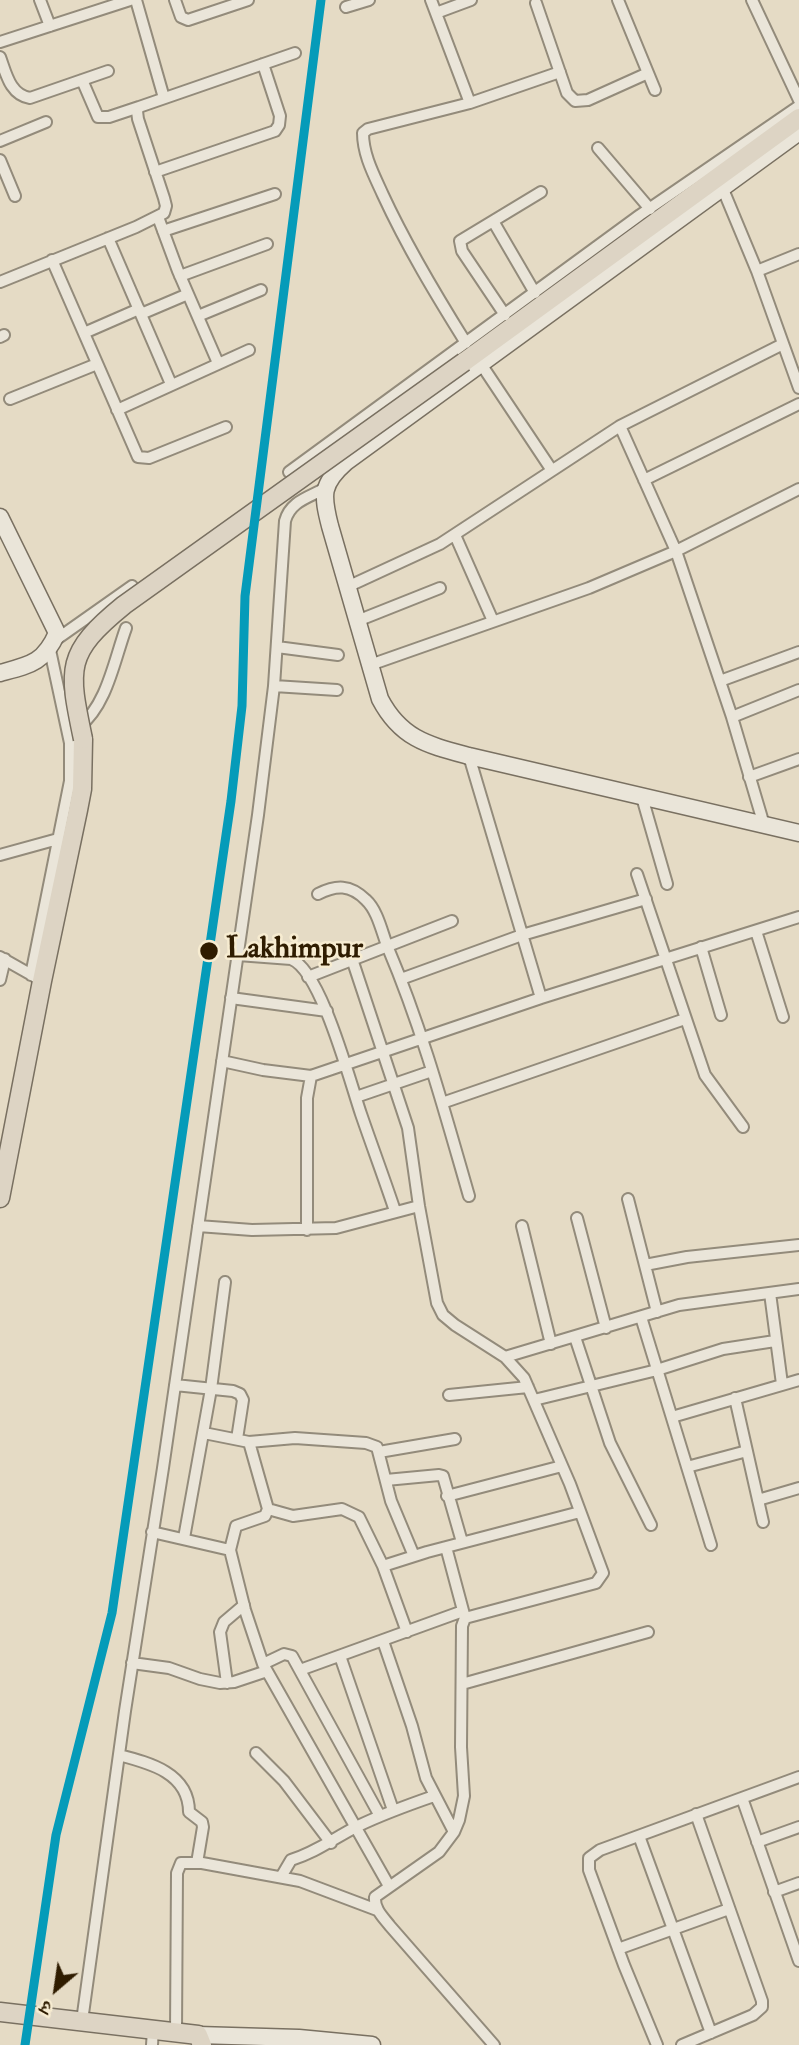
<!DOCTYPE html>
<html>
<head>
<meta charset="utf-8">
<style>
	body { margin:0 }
	#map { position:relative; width:799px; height:2045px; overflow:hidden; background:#e5dbc5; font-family:"IM FELL Double Pica","Noto Serif Devanagari",serif }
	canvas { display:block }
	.north { position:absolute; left:21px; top:1954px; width:70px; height:70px; -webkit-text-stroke:5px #f7ecd1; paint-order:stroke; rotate:209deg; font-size:19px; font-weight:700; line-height:28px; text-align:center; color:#2f1c00 }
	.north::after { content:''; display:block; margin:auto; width:24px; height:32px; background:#2f1c00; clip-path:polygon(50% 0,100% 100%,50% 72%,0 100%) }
</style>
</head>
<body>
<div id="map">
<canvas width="799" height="2045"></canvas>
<div class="north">उ</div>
</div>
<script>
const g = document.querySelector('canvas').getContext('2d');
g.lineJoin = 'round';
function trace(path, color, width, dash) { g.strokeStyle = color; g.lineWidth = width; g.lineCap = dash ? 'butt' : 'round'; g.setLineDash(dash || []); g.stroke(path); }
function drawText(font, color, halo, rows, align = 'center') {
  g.font = font + ' "IM FELL Double Pica",serif'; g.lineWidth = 5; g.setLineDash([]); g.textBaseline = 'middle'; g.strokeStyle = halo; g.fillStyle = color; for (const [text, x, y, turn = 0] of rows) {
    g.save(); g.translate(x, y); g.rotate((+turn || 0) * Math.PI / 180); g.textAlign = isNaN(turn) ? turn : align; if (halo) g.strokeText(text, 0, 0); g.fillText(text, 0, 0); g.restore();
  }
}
const street = new Path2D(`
	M40,0L50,26
	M136,0L164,98
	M175,0L181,17L188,20L248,0
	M431,0L470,103
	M618,0L655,90
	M752,0L799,100
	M536,3L567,93L575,101L588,100L648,73
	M346,7L369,0
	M436,13L471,0
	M0,42L130,0
	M0,57C6,73 10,95 30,98L108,71
	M82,80L98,117H109L139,107
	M0,141L46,122
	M598,148L650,209
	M0,160L15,196
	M155,172L275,131L279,125L280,116L263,64
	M722,187L757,271L799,388
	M158,217L178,271L218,363
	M493,221L535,293
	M163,231L275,194
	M108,238L171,384
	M52,260L138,457L149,458L226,427
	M757,271L799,254
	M180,276L267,244
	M0,282L136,227L164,213L166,206L164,198L138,119L137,111L139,107L295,53
	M141,314L188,294
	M505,315L462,251L460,241L541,192
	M198,316L261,290
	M84,333L139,309
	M0,337L4,335
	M466,343C436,295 407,247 383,195C374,175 363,155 363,133L368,129L470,103L560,72
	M481,364L551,469
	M10,399L97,364
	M117,410L249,350
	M620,426L676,551L732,717L764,825
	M289,472L640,215L799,106
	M644,480L799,404
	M455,535L493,621
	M347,587L440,544L620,426L783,344
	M357,621L440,588
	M54,641L132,586
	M277,647L338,655
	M370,665L589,588L676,551L799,489
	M720,681L799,652
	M274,686L337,690
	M732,717L799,690
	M79,727C107,705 114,661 126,628
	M469,756L541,998
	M749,777L799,759
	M642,797L667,884
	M0,855L58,839
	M637,874L705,1075L743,1127
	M318,894C336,885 350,884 366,900C378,911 382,933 388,948C422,1028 445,1113 469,1196
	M756,931L783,1017
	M701,947L721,1015
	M238,955L291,959C321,970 350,1082 361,1114C372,1146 384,1178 395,1211
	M0,957L37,978
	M352,959L408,1128L419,1206L437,1303L443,1315L455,1325L505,1357L524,1378L570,1484L603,1573L596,1583L465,1618L462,1626L461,1747L464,1796L459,1820L454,1832L439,1852L375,1897C374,1909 383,1917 390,1926L494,2045
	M31,975L70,781V743L50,650
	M308,977L452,921
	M401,979L522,935L646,899
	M0,980L5,959
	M231,998L327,1011
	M222,1061L263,1070L311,1076
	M356,1097L432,1071
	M442,1103L685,1019
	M628,1199L657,1312
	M577,1218L606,1328
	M198,1226L252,1230L336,1228L419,1206
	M522,1226L551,1344
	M307,1230V1098L311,1076L541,998L799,917
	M645,1265L687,1257L799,1245
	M770,1293L782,1384
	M641,1317L711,1545
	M575,1337L610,1443L651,1525
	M505,1357L679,1305L799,1289
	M175,1385L233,1391L240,1394L243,1400L237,1439
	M449,1395L528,1387
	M735,1398L763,1522
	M534,1400L657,1370L723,1349L775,1341
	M672,1417L799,1380
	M204,1433L249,1442L295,1438L366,1443L377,1447L391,1501L414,1556
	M379,1452L455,1439
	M687,1467L747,1451
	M386,1480L439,1475L443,1476L462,1542
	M447,1496L562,1466
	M758,1500L799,1488
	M268,1509L293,1516L342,1509L359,1517L383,1566L407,1632
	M152,1532L230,1550L245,1610L263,1664L389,1886
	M184,1538L211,1389L225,1282
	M446,1547L465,1618
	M230,1550L236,1526L265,1516L268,1509L249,1442
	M383,1566L427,1552L580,1512
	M383,1641L412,1726L426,1778L454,1832
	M340,1656L393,1810
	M132,1663L169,1668L200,1679L220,1683L234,1682L267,1671
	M263,1664L284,1654L292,1656L380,1816
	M300,1670L463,1611
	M227,1683L220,1632L224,1622L244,1605
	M462,1684L648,1632
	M256,1753L284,1781L331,1843
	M119,1755C150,1763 189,1773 189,1812L202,1822L203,1827L197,1863
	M742,1798L799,1961
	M639,1836L711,2033
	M757,1842L799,1827
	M281,1877L291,1860C317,1852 334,1838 358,1826C383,1814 408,1805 434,1796
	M774,1892L799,1883
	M618,1949L729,1909
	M82,2021L125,1711L163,1468L258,815L274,686L285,521C290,502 307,498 324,489
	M176,2032L177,1873L181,1863H202L300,1881L377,1910
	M152,2045L153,2030
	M657,2045L624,1965L589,1870V1858L600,1850L799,1777
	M682,2045L753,2015L762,2007V2001L696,1814`);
const secondary = new Path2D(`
	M799,132L346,462C321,484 322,495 330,526L380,699C401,739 428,745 469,756L799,833
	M0,517L57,633C44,663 30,665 0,673
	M198,2035L299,2038L372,2045`);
const primary = new Path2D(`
	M464,362L799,118
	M0,1198L42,981L78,810L82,789L83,739
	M0,2012L198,2035L202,2045`);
trace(street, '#938b7b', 14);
trace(secondary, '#797061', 19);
trace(primary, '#797061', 21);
trace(street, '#eae5d9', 10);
trace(secondary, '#eae5d9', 16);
trace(primary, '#ddd4c4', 18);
const primaryBridge = new Path2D(`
	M83,739C68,668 65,653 124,605L464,362`);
trace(primaryBridge, '#797061', 21, []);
trace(primaryBridge, '#ddd4c4', 18);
trace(new Path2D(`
	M25,2045L56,1835L112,1613L231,801L242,706L245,596L321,0`), '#059bb9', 9);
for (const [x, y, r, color] of [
	[209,951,10,"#2f1c00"]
]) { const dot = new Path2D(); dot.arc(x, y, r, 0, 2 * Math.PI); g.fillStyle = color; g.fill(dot); trace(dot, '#f7ecd1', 2.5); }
drawText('bold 30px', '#2f1c00', '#f7ecd1', [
	["Lakhimpur",226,951]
], 'left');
</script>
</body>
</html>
